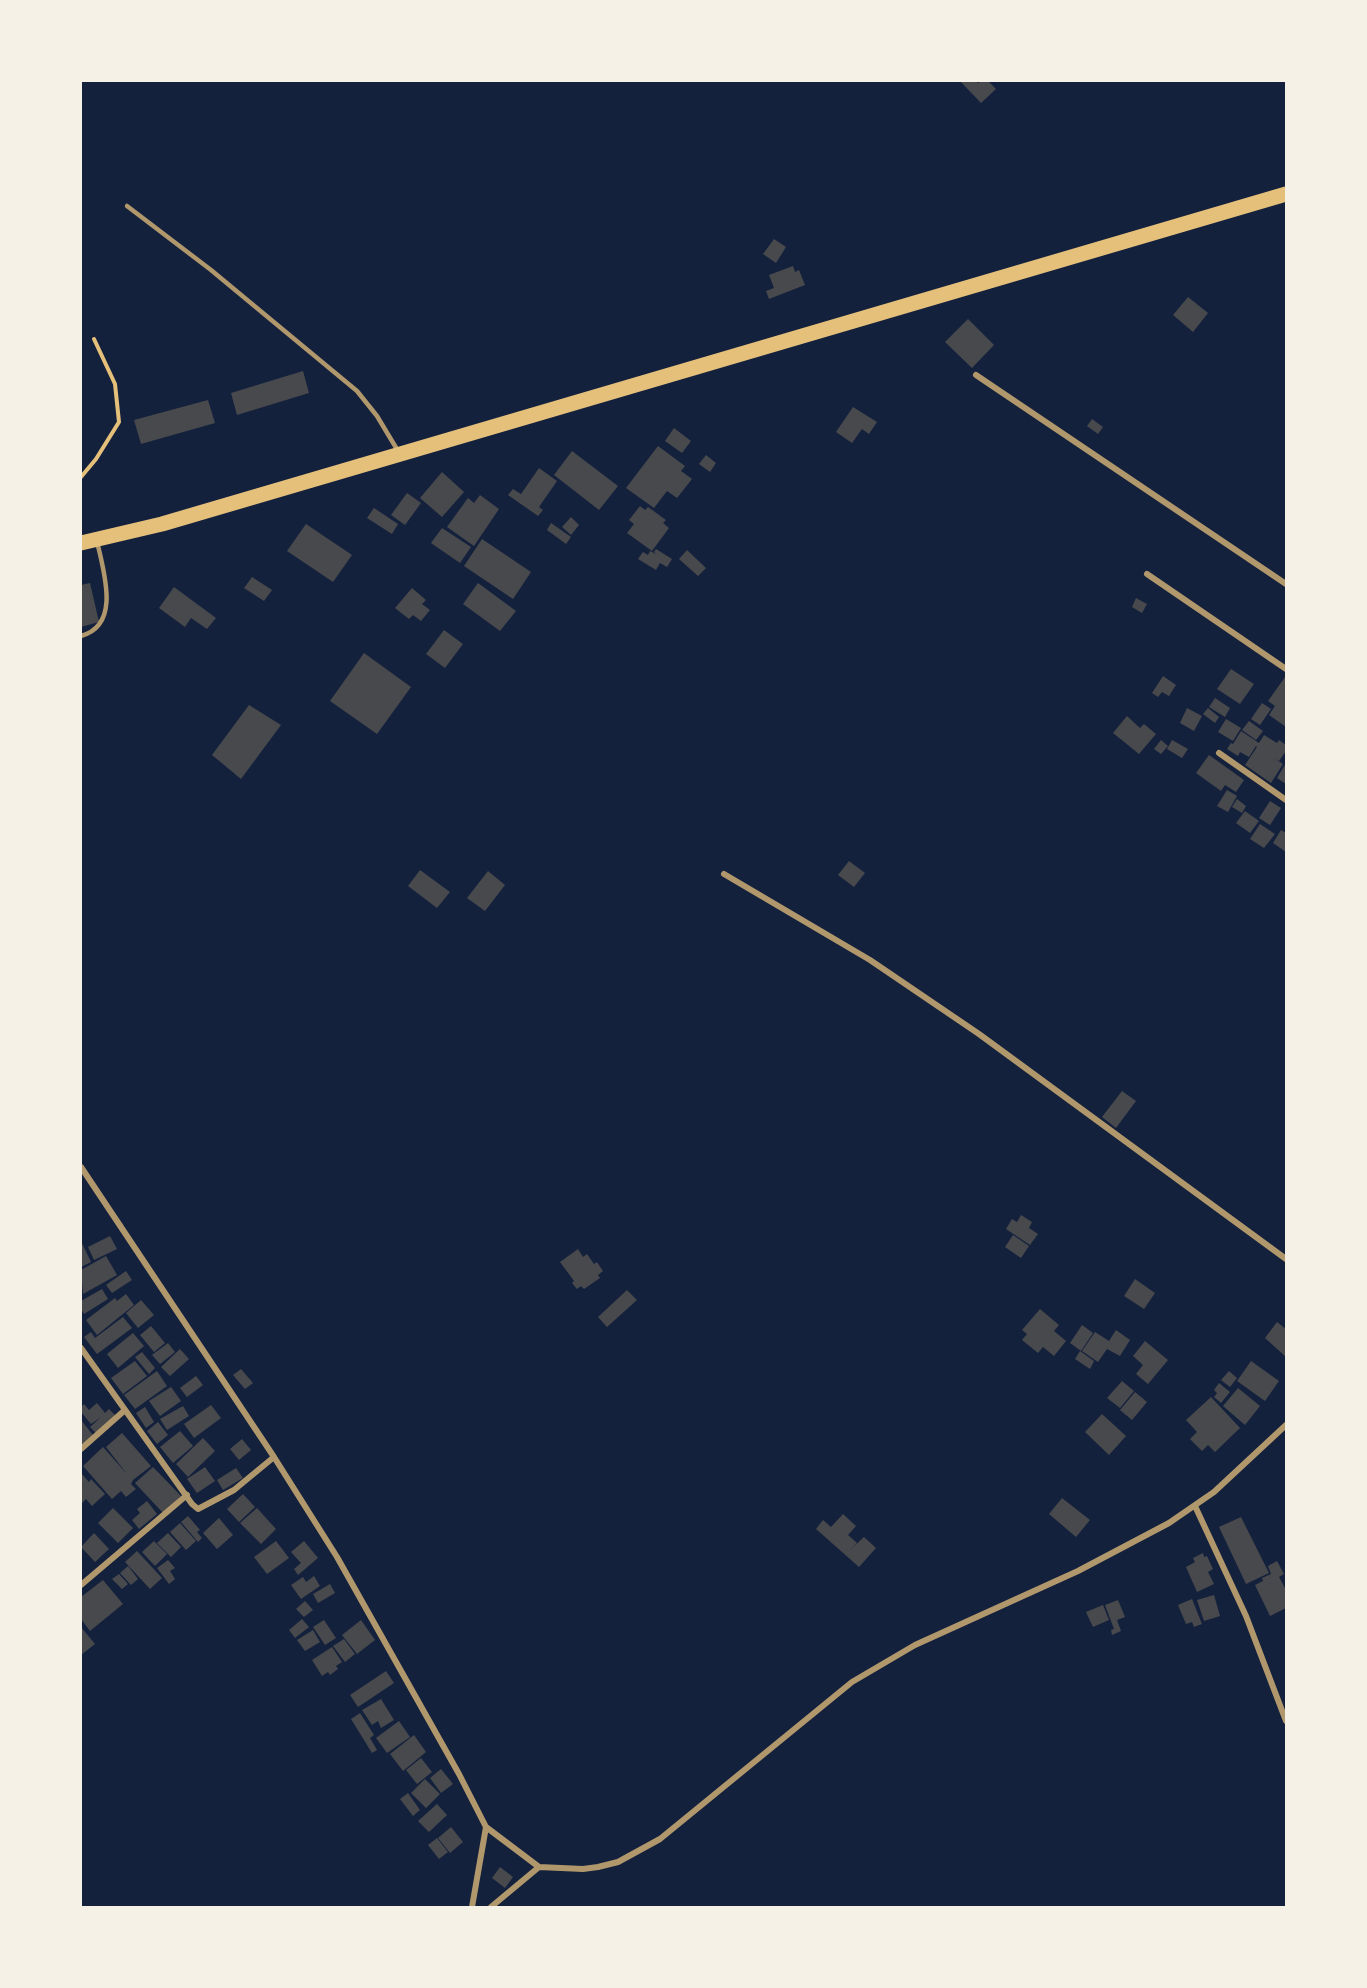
<!DOCTYPE html>
<html>
<head>
<meta charset="utf-8">
<style>
	body { margin:0 }
	#map { position:relative; width:1367px; height:1988px; overflow:hidden; background:#14213d; font-family:Cabin,sans-serif }
	canvas { display:block }
	.frame { position:absolute; inset:0; border:82px solid #f6f1e7; pointer-events:none }
</style>
</head>
<body>
<div id="map">
<canvas width="1367" height="1988"></canvas>
<div class="frame"></div>
</div>
<script>
const g = document.querySelector('canvas').getContext('2d');
g.lineJoin = 'round';
function paint(path, color) { g.fillStyle = color; g.fill(path, 'evenodd'); }
function trace(path, color, width, dash) { g.strokeStyle = color; g.lineWidth = width; g.lineCap = dash ? 'butt' : 'round'; g.setLineDash(dash || []); g.stroke(path); }
paint(new Path2D(`
	M960,81H976L978,83L981,81H988L996,89L981,103Z
	M774,239L786,247L776,263L763,254Z
	M793,266L795,272L799,270L805,285L769,299L766,291L774,288L769,275Z
	M1188,297L1208,313L1193,332L1173,315Z
	M968,319L994,345L972,368L945,342Z
	M303,371L309,393L237,415L231,393Z
	M208,400L215,423L141,444L134,420Z
	M853,407L877,422L869,434L862,429L852,443L836,432Z
	M1092,419L1103,427L1098,434L1087,426Z
	M674,428L691,441L682,453L665,441Z
	M658,446L685,466L681,471L692,479L677,498L667,491L654,508L626,488Z
	M572,451L618,486L599,510L554,475Z
	M706,455L716,463L710,472L699,464Z
	M539,468L557,481L539,507L543,510L538,516L508,495L513,489L521,494Z
	M442,472L464,492L442,517L420,498Z
	M407,493L421,503L405,525L391,515Z
	M480,495L499,509L474,546L447,527L468,498L474,503Z
	M640,506L645,510L648,507L666,520L663,523L669,528L652,551L627,533L634,524L629,520Z
	M374,508L398,524L392,534L367,518Z
	M571,517L579,525L571,535L562,527Z
	M551,523L571,537L566,544L547,530Z
	M306,524L352,555L333,582L287,551Z
	M442,528L471,547L460,563L431,543Z
	M482,539L531,572L513,599L464,566Z
	M656,549L672,559L667,567L660,563L656,570L638,559L643,552L648,555L650,551L656,554L654,552Z
	M687,550L706,568L698,576L679,559Z
	M252,577L272,590L264,601L244,588Z
	M90,583L99,622L81,627V585Z
	M478,583L516,611L500,631L463,604Z
	M174,587L216,618L207,629L191,618L185,627L159,608Z
	M412,588L426,600L422,604L430,610L421,621L413,615L409,619L395,608Z
	M1136,598L1147,604L1142,613L1132,607Z
	M444,630L463,644L445,668L426,654Z
	M364,653L411,687L377,734L330,701Z
	M1231,669L1254,684L1240,704L1217,689Z
	M1163,676L1176,685L1169,696L1162,692L1158,697L1152,693Z
	M1285,677L1286,678V727L1269,715L1275,706L1268,701Z
	M1215,698L1230,708L1225,717L1209,707Z
	M1262,703L1271,709L1260,725L1251,719Z
	M249,705L281,725L241,779L212,755Z
	M1187,708L1202,716L1194,731L1180,723Z
	M1208,708L1219,717L1215,723L1203,714Z
	M1127,716L1140,728L1144,724L1156,734L1139,754L1113,733Z
	M1226,719L1241,728L1233,741L1218,732Z
	M1249,721L1263,731L1256,740L1242,730Z
	M1241,731L1259,743L1264,735L1277,743L1279,740L1286,745V751L1279,761L1274,758L1283,764L1271,783L1245,765L1257,747L1256,746L1249,757L1240,752L1238,756L1227,749L1231,743L1233,744Z
	M1161,740L1168,746L1161,754L1154,749Z
	M1172,740L1188,749L1182,758L1167,749Z
	M1209,755L1244,780L1236,792L1225,785L1221,791L1196,773Z
	M1286,763V784L1277,778Z
	M1227,790L1237,796L1228,812L1217,806Z
	M1237,799L1246,806L1242,813L1232,807Z
	M1270,801L1281,808L1270,825L1259,818Z
	M1245,811L1259,821L1250,833L1236,823Z
	M1260,824L1275,834L1264,848L1250,839Z
	M1281,830L1286,833V852L1273,843Z
	M849,861L865,873L854,887L838,875Z
	M420,870L450,892L437,908L408,886Z
	M488,871L505,885L485,911L467,898Z
	M1122,1091L1136,1101L1116,1128L1102,1117Z
	M1021,1215L1032,1222L1029,1228L1038,1234L1030,1245L1006,1229L1012,1219L1017,1222Z
	M1013,1235L1029,1246L1021,1258L1005,1247Z
	M110,1236L117,1249L94,1260L88,1247Z
	M81,1241L91,1262L81,1267Z
	M578,1249L583,1257L587,1254L594,1264L597,1262L603,1271L598,1275L600,1278L584,1289L581,1286L577,1289L572,1283L574,1281L560,1262Z
	M106,1256L117,1275L83,1294L81,1270Z
	M126,1271L132,1280L112,1293L106,1285Z
	M1135,1279L1155,1293L1144,1309L1124,1296Z
	M102,1289L108,1299L84,1314L81,1309V1301Z
	M627,1290L637,1300L607,1327L598,1317Z
	M126,1294L134,1305L97,1335L86,1320L115,1298L117,1301Z
	M141,1300L154,1315L138,1328L126,1313Z
	M1040,1309L1059,1325L1054,1331L1066,1341L1054,1356L1043,1347L1038,1353L1022,1340L1027,1334L1022,1330Z
	M123,1317L132,1328L97,1354L84,1337L91,1332L95,1338Z
	M1277,1322L1286,1329V1357L1265,1338Z
	M1082,1325L1093,1333L1081,1351L1070,1343Z
	M151,1326L165,1343L154,1352L140,1335Z
	M1116,1330L1130,1340L1120,1356L1107,1349L1098,1362L1082,1351L1095,1332L1109,1341Z
	M133,1333L144,1346L118,1368L107,1354Z
	M1145,1341L1168,1360L1148,1384L1136,1374L1143,1365L1133,1356Z
	M168,1343L175,1352L160,1364L152,1355Z
	M180,1349L189,1359L170,1376L161,1367Z
	M1080,1351L1094,1361L1090,1369L1075,1359Z
	M142,1352L155,1368L149,1374L135,1357Z
	M135,1361L147,1376L123,1394L111,1378Z
	M1251,1361L1279,1381L1265,1401L1237,1381Z
	M241,1369L253,1383L245,1389L233,1375Z
	M157,1371L167,1386L135,1409L124,1395Z
	M1229,1371L1237,1378L1230,1387L1221,1380Z
	M196,1376L203,1385L187,1397L180,1388Z
	M1122,1381L1134,1391L1120,1408L1107,1398Z
	M1219,1383L1230,1392L1221,1403L1214,1397L1217,1393L1214,1390Z
	M171,1387L181,1401L160,1416L149,1401Z
	M1238,1388L1260,1406L1245,1425L1223,1406Z
	M1135,1392L1147,1402L1132,1420L1120,1410Z
	M1211,1397L1240,1428L1215,1452L1208,1445L1202,1451L1190,1439L1197,1432L1186,1420Z
	M97,1403L105,1413L109,1409L116,1416L97,1434L90,1427L101,1417L91,1424L81,1412V1407L84,1404L89,1410Z
	M211,1405L221,1418L194,1438L184,1424Z
	M183,1406L189,1416L167,1430L160,1419Z
	M145,1407L154,1422L146,1428L136,1413Z
	M1102,1414L1126,1436L1109,1455L1085,1432Z
	M81,1420L93,1435L81,1445Z
	M158,1422L168,1435L157,1444L147,1431Z
	M180,1431L193,1446L173,1463L160,1447Z
	M122,1433L151,1466L133,1480L131,1484L136,1489L126,1497L121,1491L112,1499L83,1466L103,1447L127,1474L106,1447Z
	M203,1438L215,1451L188,1477L176,1464Z
	M242,1439L251,1450L239,1460L230,1449Z
	M153,1467L181,1496L163,1513L135,1483Z
	M205,1467L215,1481L197,1493L187,1479Z
	M236,1468L243,1478L223,1490L217,1480Z
	M81,1473L89,1482L91,1479L105,1494L92,1506L86,1499L82,1503L81,1502Z
	M243,1494L255,1507L239,1522L227,1509Z
	M1062,1498L1090,1520L1076,1537L1049,1514Z
	M147,1501L157,1514L139,1529L132,1520L140,1513L137,1509Z
	M113,1508L133,1528L118,1543L98,1523Z
	M257,1508L276,1529L261,1544L240,1523Z
	M843,1514L856,1526L848,1535L857,1543L849,1551L864,1537L876,1548L859,1567L816,1529L823,1520L831,1527Z
	M188,1516L200,1530L197,1532L202,1538L198,1542L181,1522Z
	M1241,1517L1269,1573L1246,1584L1219,1527Z
	M219,1518L233,1535L217,1549L203,1533Z
	M180,1523L196,1541L186,1550L170,1532Z
	M94,1533L109,1549L95,1562L81,1547Z
	M168,1533L181,1547L171,1557L157,1543Z
	M154,1541L167,1554L155,1566L142,1552Z
	M276,1541L289,1558L267,1574L254,1557Z
	M304,1541L318,1558L298,1575L294,1569L301,1563L291,1552Z
	M137,1551L162,1578L150,1589L125,1562Z
	M1203,1553L1204,1557L1207,1556L1213,1569L1208,1572L1214,1584L1197,1592L1186,1567L1195,1562L1193,1558Z
	M168,1560L175,1568L170,1571L175,1579L169,1584L157,1568Z
	M1277,1561L1284,1574L1279,1577L1286,1590V1608L1270,1616L1255,1585L1263,1581L1262,1578L1271,1574L1268,1566Z
	M128,1566L138,1579L131,1585L120,1573Z
	M119,1574L128,1584L122,1589L112,1579Z
	M314,1576L320,1586L301,1599L291,1585L303,1577L306,1582Z
	M103,1580L123,1604L90,1631L81,1619V1597Z
	M330,1584L335,1593L318,1603L313,1594Z
	M1214,1595L1220,1616L1204,1621L1197,1600Z
	M1192,1599L1202,1624L1194,1627L1192,1622L1186,1624L1178,1605Z
	M1118,1600L1125,1617L1117,1620L1121,1631L1112,1635L1111,1630L1114,1629L1105,1605Z
	M305,1601L313,1610L304,1617L296,1609Z
	M1103,1605L1109,1620L1093,1627L1086,1612Z
	M302,1619L309,1627L295,1638L289,1630Z
	M324,1620L336,1638L325,1645L313,1627Z
	M361,1620L375,1640L357,1654L342,1635Z
	M81,1627L95,1644L81,1655Z
	M313,1630L320,1642L305,1651L297,1640Z
	M344,1639L355,1654L345,1662L333,1646Z
	M332,1647L342,1662L336,1666L338,1669L330,1675L328,1672L322,1676L312,1660Z
	M386,1671L394,1683L358,1707L350,1695Z
	M381,1699L394,1720L381,1728L378,1721L372,1725L362,1710Z
	M360,1713L374,1735L370,1738L377,1750L372,1753L351,1719Z
	M399,1721L410,1737L387,1753L376,1738Z
	M414,1735L426,1752L403,1771L390,1754Z
	M421,1758L432,1772L417,1784L406,1770Z
	M441,1769L453,1784L441,1793L430,1778Z
	M425,1779L440,1794L426,1808L411,1793Z
	M408,1793L420,1810L413,1816L400,1799Z
	M437,1804L447,1815L429,1832L418,1821Z
	M451,1827L463,1842L450,1853L438,1838Z
	M437,1838L448,1852L439,1859L428,1845Z
	M500,1867L513,1877L505,1888L492,1878Z`), '#48494c');
trace(new Path2D(`
	M81,477L96,459L119,422L115,384L94,339`), '#e5c07b', 4);
trace(new Path2D(`
	M127,206L211,270L357,391L377,416L398,451
	M81,636C122,625 103,570 97,541`), '#b1986c', 4.5);
trace(new Path2D(`
	M976,375L1286,584
	M1147,574L1286,669
	M1219,753L1286,800
	M724,874L870,960L979,1034L1286,1259
	M81,1167L274,1457L337,1557L459,1774L486,1827L539,1867L583,1869L598,1867L618,1862L660,1839L852,1682L915,1645L1078,1571L1169,1523L1214,1492L1286,1425
	M81,1348L192,1504L198,1509L234,1490L274,1457
	M81,1449L125,1410
	M1195,1506L1246,1616L1286,1721
	M81,1585L187,1495
	M472,1907L486,1827
	M491,1907L539,1867`), '#b1986c', 6);
trace(new Path2D(`
	M81,543L162,524L1286,194`), '#e5c07b', 15);
</script>
</body>
</html>
